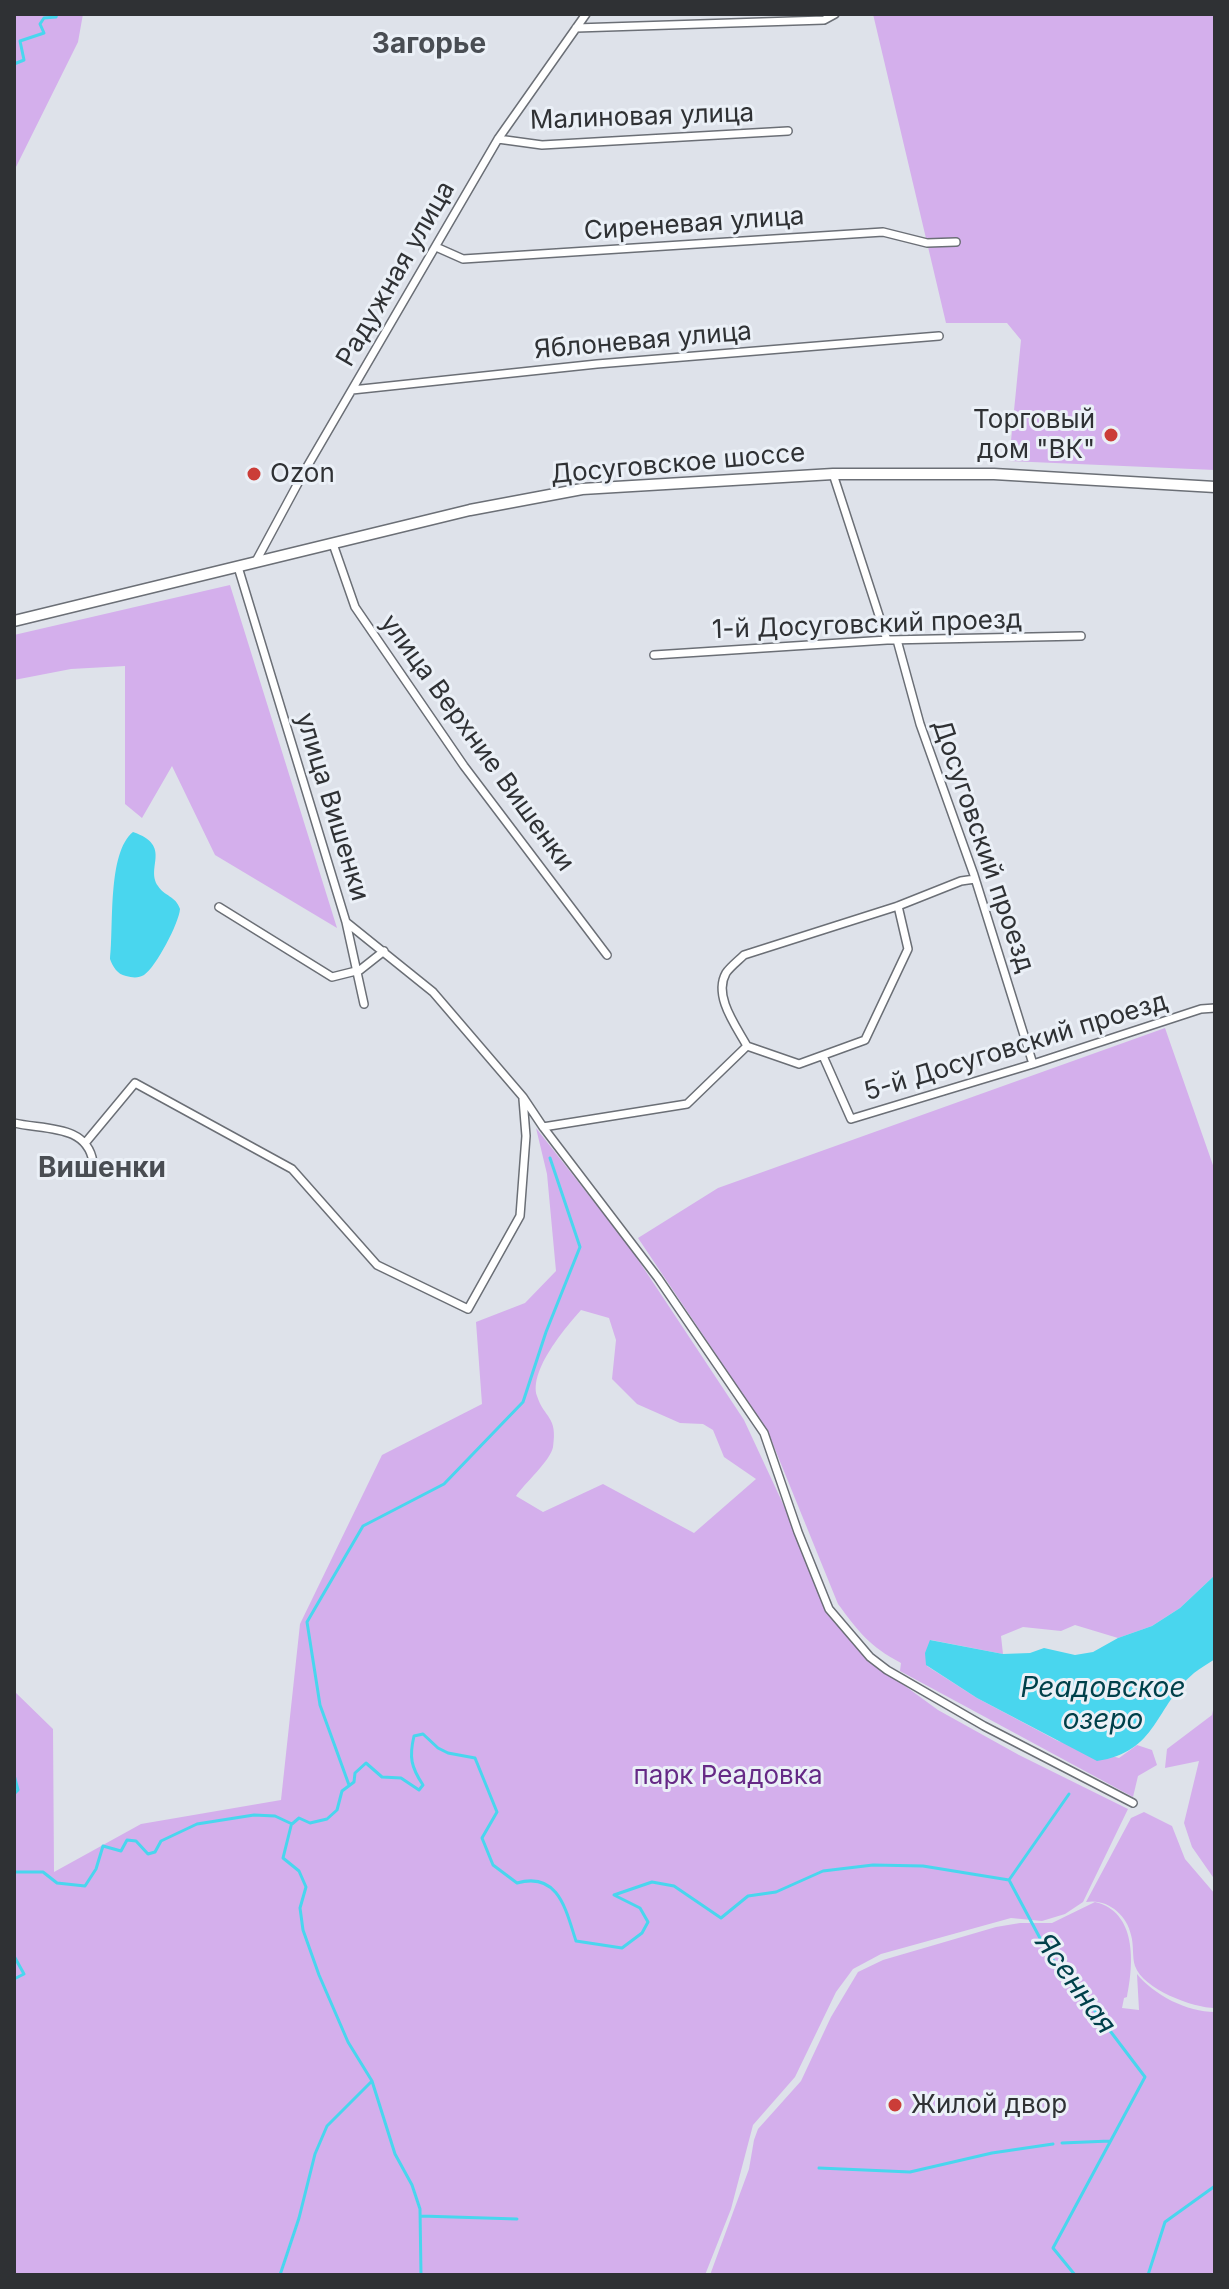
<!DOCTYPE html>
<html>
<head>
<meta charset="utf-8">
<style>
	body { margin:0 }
	#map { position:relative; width:1229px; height:2289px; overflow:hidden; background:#dee2ea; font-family:Inter,sans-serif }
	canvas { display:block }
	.frame { position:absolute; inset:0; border:16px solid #2f3134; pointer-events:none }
</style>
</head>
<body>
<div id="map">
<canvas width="1229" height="2289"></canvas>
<div class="frame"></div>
</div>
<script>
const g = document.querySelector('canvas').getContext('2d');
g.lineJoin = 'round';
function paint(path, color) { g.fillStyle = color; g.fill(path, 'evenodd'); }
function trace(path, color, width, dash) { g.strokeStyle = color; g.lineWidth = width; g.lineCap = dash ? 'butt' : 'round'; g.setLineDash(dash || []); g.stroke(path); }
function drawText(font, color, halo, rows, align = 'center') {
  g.font = font + ' Inter,sans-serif'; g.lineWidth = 6; g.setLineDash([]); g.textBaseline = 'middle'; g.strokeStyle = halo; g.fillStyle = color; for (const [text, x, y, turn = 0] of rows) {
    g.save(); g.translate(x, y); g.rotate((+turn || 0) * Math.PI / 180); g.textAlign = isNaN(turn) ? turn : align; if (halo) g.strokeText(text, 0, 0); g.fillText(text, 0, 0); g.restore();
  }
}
paint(new Path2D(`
	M14,14H83L78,42L14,171Z
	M873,14H1215V470L1009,461L1021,340L1007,323H946Z
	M230,585L337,928L215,855L172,766L142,818L125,804V666L71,669L14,680V635Z
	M1165,1028L1215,1171V1575L1180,1608L1152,1626L1118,1638L1075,1625L1061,1631L1023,1627L1001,1636L1003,1654L931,1640L927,1666L977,1698L1058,1741L1119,1758L1137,1745L1152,1750L1157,1765L1138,1776L1133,1797L900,1671L901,1663C869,1646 859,1632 838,1604L768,1432L638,1238L718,1188Z
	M536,1128L631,1249L744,1420L791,1521L829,1616L868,1659L938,1710L1019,1755L1128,1809L1083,1902L1065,1914L1042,1921L1011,1918L881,1954L853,1969L836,1992L795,2077L753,2125L731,2209L705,2275H14V1691L53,1729L54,1872L141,1824L281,1800L300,1624L382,1455L482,1404L476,1322L525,1303L556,1271L547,1174ZM581,1310L609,1318L616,1340L612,1379L637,1404L680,1423L703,1424L713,1430L724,1457L756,1479L694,1533L603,1484L543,1512L516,1496C524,1484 551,1460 553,1447C558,1416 544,1418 537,1396C529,1370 566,1327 581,1310Z
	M1215,1700V1880L1192,1847L1184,1823L1199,1761L1165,1768L1167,1749L1212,1715Z
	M1144,1812L1172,1826L1185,1859L1215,1894V2008C1193,2008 1143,1989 1135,1966C1132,1957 1134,1945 1131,1935C1127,1914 1106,1898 1086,1902L1131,1818Z
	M1095,1902C1137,1912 1134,1963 1127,1997L1124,1998L1122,2008L1139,2010L1137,1974C1154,1995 1187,2012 1215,2012V2275H710L749,2169L754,2140L758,2129L801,2081L831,2017L858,1972L883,1960L996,1927L1020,1923H1052Z`), '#d4afec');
paint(new Path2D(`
	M133,832C173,846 145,867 158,886C164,896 176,896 180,909C179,923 156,967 144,975C139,978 133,978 126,976C117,974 113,967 110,959C114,927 107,853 133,832Z
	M1215,1575V1659C1208,1664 1200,1668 1194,1673C1155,1706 1158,1752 1097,1761L977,1698L926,1665L925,1653L930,1640L1003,1654L1030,1653L1044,1648L1075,1655L1093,1652L1118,1638L1152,1626L1180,1608Z`), '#49d6ee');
trace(new Path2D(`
	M14,64L24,60L20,41L44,33L40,24L44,18L56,17L57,14
	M14,1775L18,1790L14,1794
	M349,1785L320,1705L307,1622L363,1526L444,1484L523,1402L546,1332L580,1247L550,1158
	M291,1826L283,1858L299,1871L306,1887L300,1908L303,1930L319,1975L348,2042L372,2081L395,2154L412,2185L420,2209L421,2275
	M14,1872H43L57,1883L85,1886L96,1869L103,1846L121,1851L127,1840L136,1841L148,1854L155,1852L161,1841L197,1824L254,1815L275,1816L292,1824L299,1818L310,1823L327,1819L337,1810L342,1791L354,1782L355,1773L366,1763L382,1777L401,1778L419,1790L423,1785C411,1767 409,1757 414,1736L423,1734L438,1748L448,1753L475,1758L497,1812L482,1838L493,1865L517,1883C559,1871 566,1911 576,1941L622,1948L642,1933L648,1922L640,1908L614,1895L652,1882L674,1886L721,1918L748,1896L776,1892L823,1871L873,1865L923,1866L1009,1880L1049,1955L1092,2007L1145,2077L1053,2248L1075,2275
	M1009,1880L1069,1794
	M14,1956L24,1974L14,1979
	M1062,2143L1110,2141
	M819,2168L910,2172L992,2153L1053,2144
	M421,2216L517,2219
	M280,2275L299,2218L315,2154L327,2126L372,2081
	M1148,2275L1165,2222L1215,2186`), '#49d6ee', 3);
const street = new Path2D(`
	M576,28L824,20L835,14
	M498,139L542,145L788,131
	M436,247L463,259L883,232L927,243L956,242
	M352,390L597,364L939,336
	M833,474L887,640
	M333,544L355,607L464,766L607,955
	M255,563L304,472L498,139L586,14
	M238,567L346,922L433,992L523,1097L543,1127L658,1278L764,1433L798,1532L829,1609L870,1657L887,1670L984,1726L1133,1803
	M897,640L920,724L974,875L1033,1064
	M654,655L887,640L1081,636
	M219,907L332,977L360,970L384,951
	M346,922L364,1004
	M747,1046C736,1026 713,996 726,973C730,967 739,960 744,955L898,906L961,881L975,879
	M747,1046L799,1064L865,1040L908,949L898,906
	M823,1056L851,1119L1033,1064L1201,1009L1215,1008
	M14,1123C44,1130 87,1124 93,1162
	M543,1127L687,1104L747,1046
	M86,1142L135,1083L292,1169L377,1265L468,1309L520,1216L526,1136L523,1099`);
const secondary = new Path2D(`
	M14,621L470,510L582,489L833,474H994L1215,487`);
trace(street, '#6b6f76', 10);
trace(secondary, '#6b6f76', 13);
trace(street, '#fff', 7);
trace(secondary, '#fff', 10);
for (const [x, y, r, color] of [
	[1111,435,8,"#cb3d38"],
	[254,474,8,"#cb3d38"],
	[895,2105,8,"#cb3d38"]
]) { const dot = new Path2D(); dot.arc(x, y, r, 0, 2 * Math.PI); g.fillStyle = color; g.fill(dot); trace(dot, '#ebf0f7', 3); }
drawText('26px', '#2f3134', '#ebf0f7', [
	["Малиновая улица",642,117,-2],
	["Сиреневая улица",694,224,-4],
	["Радужная улица",396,274,-60],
	["Яблоневая улица",643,341,-5],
	["Досуговское шоссе",678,464,-5],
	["1-й Досуговский проезд",867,625,-2],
	["улица Верхние Вишенки",477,743,54],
	["улица Вишенки",332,807,73],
	["Досуговский проезд",983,846,71],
	["5-й Досуговский проезд",1016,1047,-17]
]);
drawText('26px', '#2f3134', '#ebf0f7', [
	["Торговый",1095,420,"right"],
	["дом \"ВК\"",1095,450,"right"],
	["Ozon",270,474],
	["Жилой двор",911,2105]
], 'left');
drawText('26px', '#662a86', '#ebf0f7', [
	["парк Реадовка",728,1776]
]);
drawText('bold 28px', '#494d53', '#ebf0f7', [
	["Загорье",429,45],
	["Вишенки",102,1169]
]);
drawText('italic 28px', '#00404a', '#ebf0f7', [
	["Реадовское",1103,1689],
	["озеро",1103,1721],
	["Ясенная",1075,1984,54]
]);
</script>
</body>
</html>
